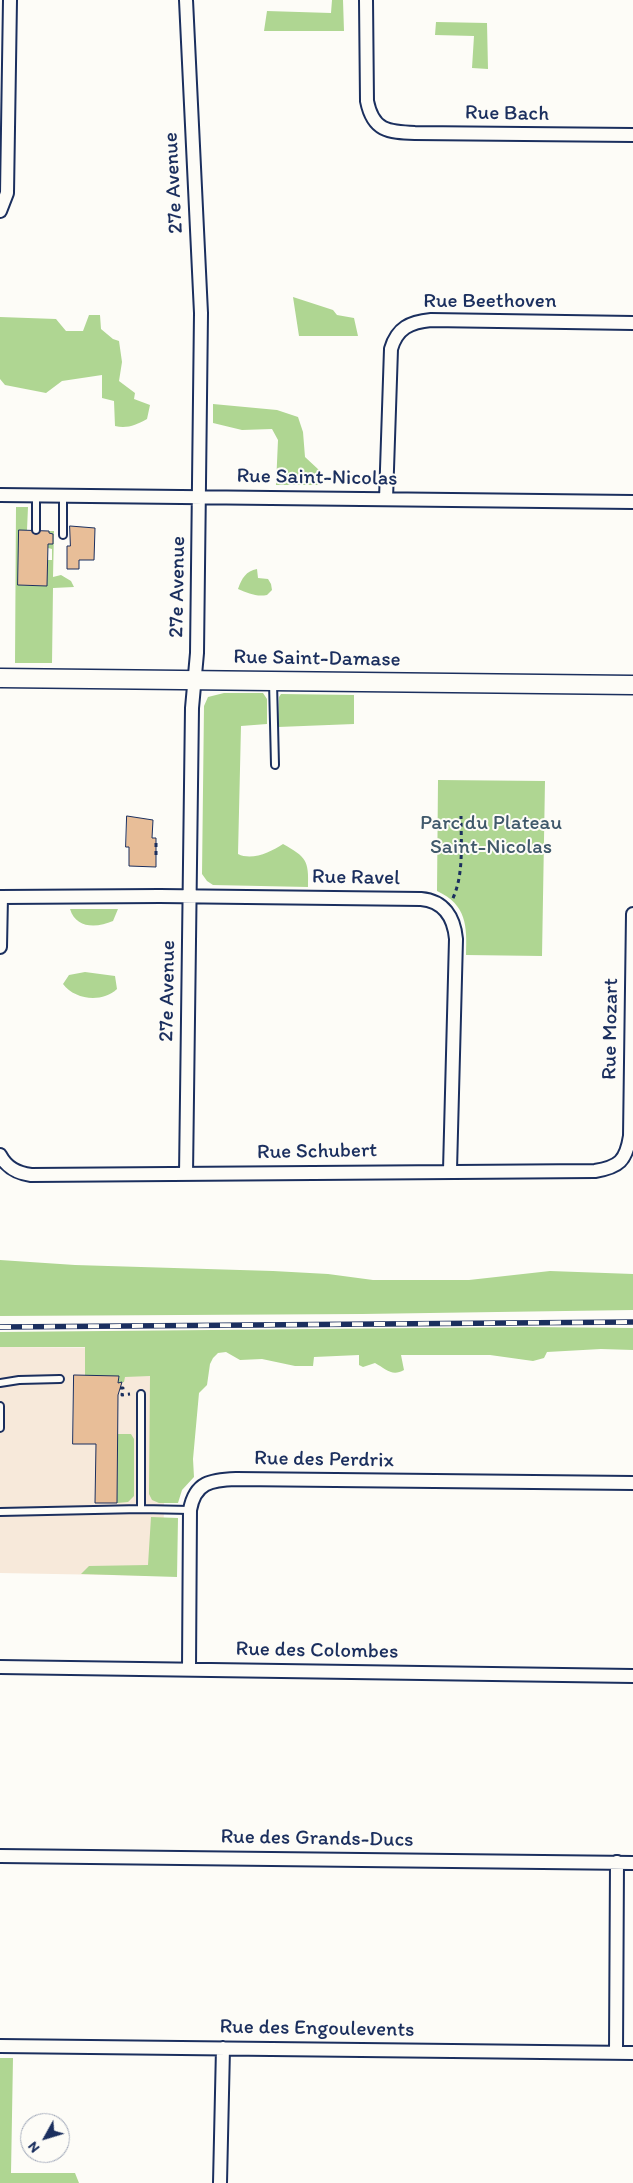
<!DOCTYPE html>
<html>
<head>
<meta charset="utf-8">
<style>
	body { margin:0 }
	#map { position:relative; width:633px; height:2183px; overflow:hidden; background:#fdfcf7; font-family:Itim,sans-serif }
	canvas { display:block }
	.north { position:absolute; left:20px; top:2113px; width:50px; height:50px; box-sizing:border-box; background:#fdfcf7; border:1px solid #a3aaba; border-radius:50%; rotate:231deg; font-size:14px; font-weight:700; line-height:20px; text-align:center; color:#1b2f5e }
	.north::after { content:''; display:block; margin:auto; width:18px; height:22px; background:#1b2f5e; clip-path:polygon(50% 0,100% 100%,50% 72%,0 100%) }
</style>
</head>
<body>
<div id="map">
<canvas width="633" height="2183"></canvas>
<div class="north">N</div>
</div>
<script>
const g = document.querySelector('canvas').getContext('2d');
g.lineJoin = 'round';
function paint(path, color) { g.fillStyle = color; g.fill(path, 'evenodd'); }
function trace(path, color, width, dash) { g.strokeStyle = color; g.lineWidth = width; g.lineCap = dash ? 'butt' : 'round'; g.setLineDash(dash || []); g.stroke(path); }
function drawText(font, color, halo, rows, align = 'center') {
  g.font = font + ' Itim,sans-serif'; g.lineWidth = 4; g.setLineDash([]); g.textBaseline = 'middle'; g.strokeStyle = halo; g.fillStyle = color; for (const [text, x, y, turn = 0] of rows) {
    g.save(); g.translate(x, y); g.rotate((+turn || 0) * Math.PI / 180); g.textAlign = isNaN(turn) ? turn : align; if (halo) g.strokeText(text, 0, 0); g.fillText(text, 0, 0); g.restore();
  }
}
paint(new Path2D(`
	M0,1347L166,1348L163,1576L0,1573Z`), '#f7e9da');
paint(new Path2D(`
	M332,0H343L344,31H264L267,11L331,13Z
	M436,22L487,23L488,69L472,68L474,36L435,35Z
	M293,297L333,310L337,315L354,318L358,336H299Z
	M89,315H100L101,329L113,339L119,341L122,362L119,381L135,393L134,399L150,405L147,419C136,425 127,429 115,426L114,401L102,398V375L62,381L46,393L5,385L0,379V317L56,319L66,331H83Z
	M213,404L277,410L298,417L303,432L305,457L319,470L320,485H276L278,440L272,429L242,430L213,423Z
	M16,507H28L27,530L19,531L18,585L47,586V560H52V549L48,548V544L53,543V534L49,533V531H54L53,577L61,575L71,581L74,587L53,588L52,663H15Z
	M257,569L258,578L268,579L271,584L272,590L267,595C256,597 248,593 238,589C242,578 246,571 257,569Z
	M224,693H263L267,699V724L241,726L238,854C252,861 271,852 283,844C306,857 309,860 308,887L213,885L207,881L202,874L204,706L208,697Z
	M281,694L354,695V724L278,727L279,697Z
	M438,780L545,781L542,956L466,955C467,926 467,905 437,891Z
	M70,909H118L113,921C97,928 76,929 70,909Z
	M85,972L115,976L117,989C102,1003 75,1000 63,984L69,975Z
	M0,1260L75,1265L273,1271L328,1274L373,1280H469L550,1271L633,1274V1310L362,1314L0,1316Z
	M528,1327L633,1328V1350L601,1349L547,1352L544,1358L533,1361L490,1355H401L404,1370C392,1377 386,1369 375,1363L363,1367L359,1365V1355L314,1357L313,1366H295L262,1359L240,1360L226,1352L218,1353L213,1358L210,1364L207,1385L199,1393L193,1459L194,1477L182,1490L178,1503H159L152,1500L149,1494L150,1376L125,1377L124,1382L118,1383L119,1377L85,1376V1347H0V1332Z
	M118,1434H131L134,1439V1496L128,1502L117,1503Z
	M151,1517L178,1518L177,1577L81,1574L89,1566L148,1565Z
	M0,2058H13L11,2173H75L79,2183H0Z`), '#afd692');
const building = new Path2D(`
	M70,526L95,528L94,560H79V569H67V546H70Z
	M19,530L49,531V533L53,534V544H48L47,586L18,585Z
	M127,816L153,820L152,838H156V867L129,866V847H126Z
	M74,1375L119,1376L118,1383L122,1382L118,1395L117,1503H95L96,1444H73Z`);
paint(building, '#e8be98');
trace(building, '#1b2f5e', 1);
const lane = new Path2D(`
	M36,495V530
	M63,496V535
	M273,682L275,765
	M0,1383L19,1380L60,1379
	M141,1394V1509L190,1510
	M0,1406V1428
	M0,1512L141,1509`);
const street = new Path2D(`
	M366,0L367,101C373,131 388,132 415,133L633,135
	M0,211L7,193L10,0
	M0,495L633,502
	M386,499L391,349C397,328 410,322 431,320L633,323
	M0,947L1,897L160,896L421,899C444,901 454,917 456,939L450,1170
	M0,1155C7,1168 17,1173 31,1175L595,1171C619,1167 626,1161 630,1136L633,914
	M186,1174L192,708L197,653L201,313L186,0
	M0,1667L633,1676
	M189,1669L190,1510C195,1482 211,1480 236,1479L633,1483
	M0,1856L633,1863
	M0,2046L633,2053
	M616,2052L617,1862
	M220,2183L223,2048`);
const secondary = new Path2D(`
	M0,678L633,685`);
trace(lane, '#1b2f5e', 10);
trace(street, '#1b2f5e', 16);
trace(secondary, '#1b2f5e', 21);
trace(new Path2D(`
	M156,855V843
	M453,898C464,874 461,842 461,816
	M120,1388H123L122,1395L130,1394`), '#1b2f5e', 3, [4, 4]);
trace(lane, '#fdfcf7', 6);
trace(street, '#fdfcf7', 12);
trace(secondary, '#fdfcf7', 18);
const rail = new Path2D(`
	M0,1327L633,1322`);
trace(rail, '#1b2f5e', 5.5);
trace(rail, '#fdfcf7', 4, [11]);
drawText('21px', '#1b2f5e', '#fdfcf7', [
	["Rue Bach",507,114,1],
	["27e Avenue",174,183,-93],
	["Rue Beethoven",490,302],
	["Rue Saint-Nicolas",317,478,1],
	["27e Avenue",178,587,-89],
	["Rue Saint-Damase",317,659,1],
	["Rue Ravel",356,878,1],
	["27e Avenue",168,991,-89],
	["Rue Mozart",611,1029,-89],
	["Rue Schubert",317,1152,-1],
	["Rue des Perdrix",324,1460,1],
	["Rue des Colombes",317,1651,1],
	["Rue des Grands-Ducs",317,1839,1],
	["Rue des Engoulevents",317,2029,1]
]);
drawText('21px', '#40596b', '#fdfcf7', [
	["Parc du Plateau",491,824],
	["Saint-Nicolas",491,848]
]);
</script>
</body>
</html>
